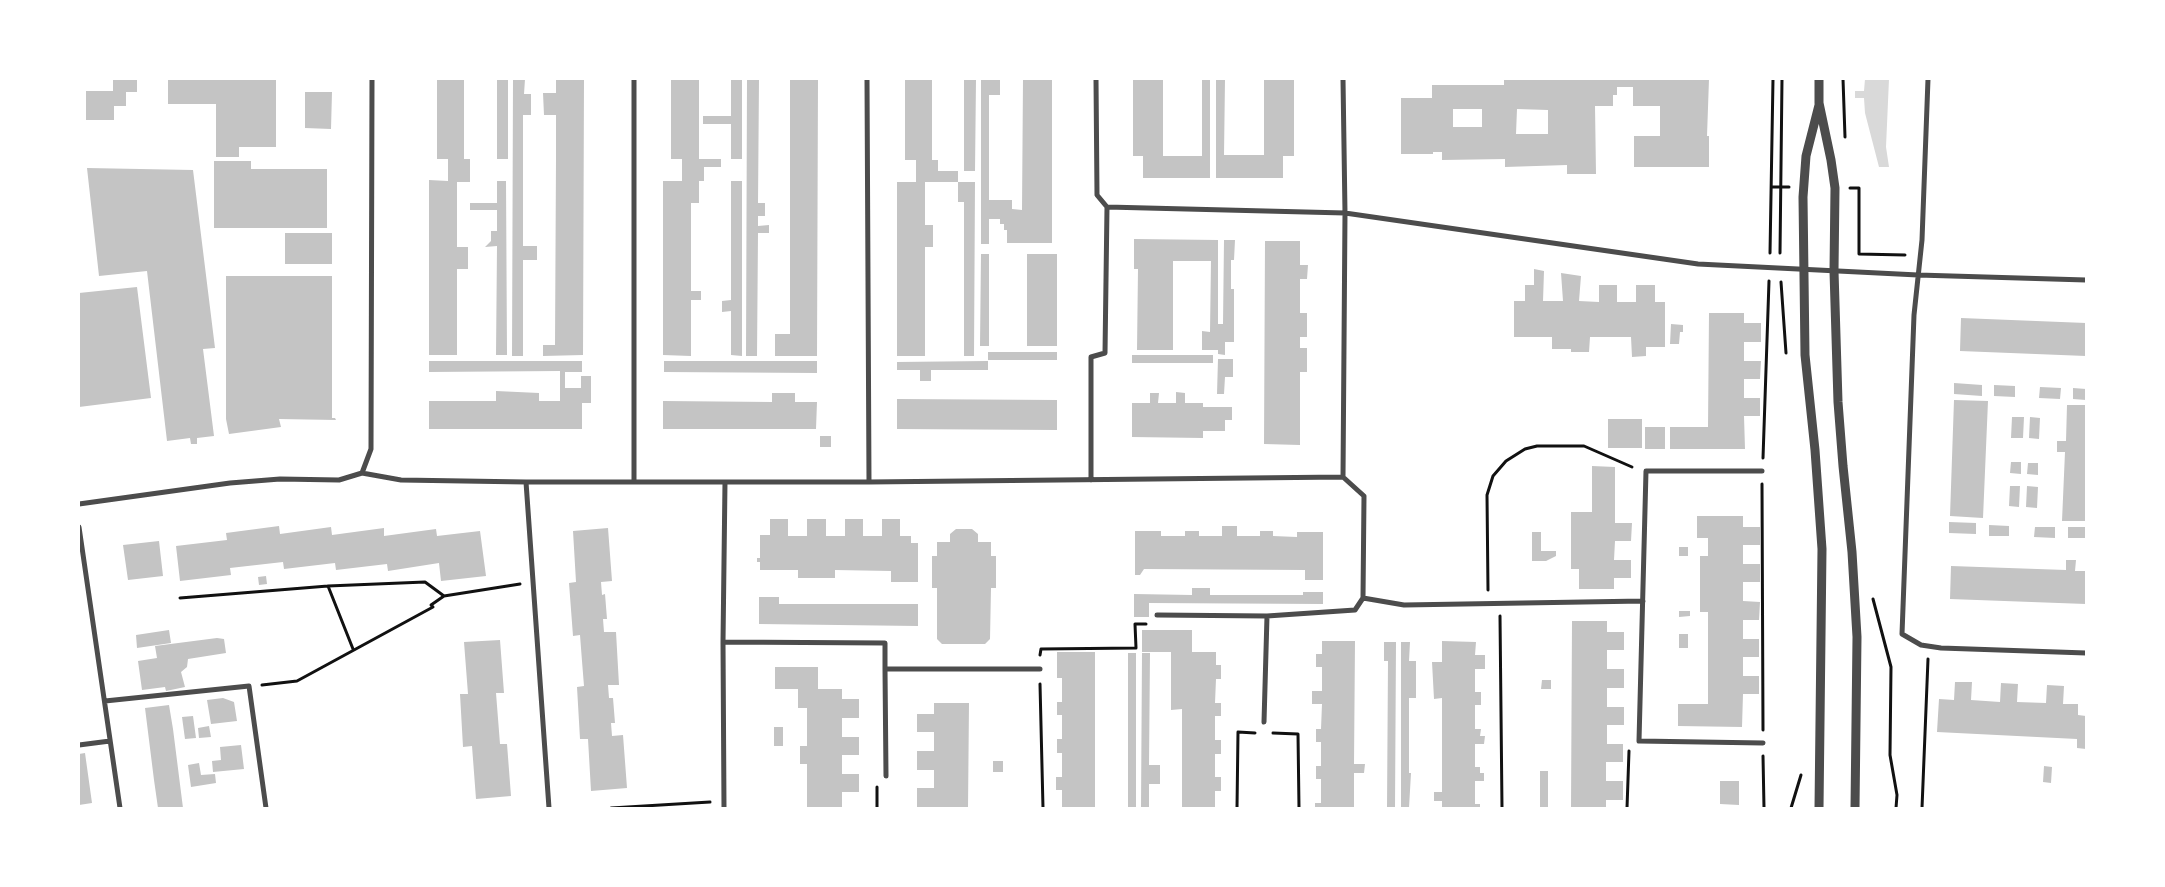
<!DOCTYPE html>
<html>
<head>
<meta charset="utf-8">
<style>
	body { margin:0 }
	#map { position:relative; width:2165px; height:887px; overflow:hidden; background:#fff; font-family:"Nunito Sans",sans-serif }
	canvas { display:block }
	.frame { position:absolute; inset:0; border:80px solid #fff; pointer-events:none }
</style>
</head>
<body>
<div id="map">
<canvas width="2165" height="887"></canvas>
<div class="frame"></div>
</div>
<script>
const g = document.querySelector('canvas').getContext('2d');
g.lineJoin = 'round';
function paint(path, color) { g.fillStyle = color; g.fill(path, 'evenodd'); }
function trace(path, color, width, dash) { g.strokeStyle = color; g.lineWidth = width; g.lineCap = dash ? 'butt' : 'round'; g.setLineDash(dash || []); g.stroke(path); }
paint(new Path2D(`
	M1865,79H1889L1886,147L1889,167H1879L1865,113L1864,98H1855V91H1864Z`), '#d9d9d9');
paint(new Path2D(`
	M113,79H137V92H126V106H114V120H86V91H113Z
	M168,79L276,80V147H239V157H216V104H168Z
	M437,79H464V159H470V182H457V247H468V269H457V355H429V180L448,181V159H437Z
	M497,79H508V159H497Z
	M513,79H525L524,94H531V115H523V246H537V260H523V356H512Z
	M556,79H584L583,355L543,356V345H555L556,159V115H544L543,93H556Z
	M671,79H699V159H721V167H704V181H699V203H691V291H701V300H691V356L663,355V181H682V159H671Z
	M731,79H742V159H731V124H703V116H731Z
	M747,79H759L758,203H765V216H758V226L769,225V233H758L757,356H746Z
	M790,79H818L817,356H775V334H790Z
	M905,79H932V160H938V171H958V182H925V225H933V247H925V356H897V182H916V160H905Z
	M964,79H976L975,171H964Z
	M981,79H1000V95H989V200H1012V209L1022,210L1023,79H1052V243H1007V230H1004V224H1000V219H989V244H981Z
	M1133,79H1163V156H1202V79H1210V178H1143V156H1133Z
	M1216,79H1225L1224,155H1264V79H1294V156H1283V178H1216Z
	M1504,79H1709L1707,136H1709V167H1634V136H1660V106H1633V87H1617V95H1613V106H1595L1596,174H1567V165L1505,167V159L1442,160V152H1433V154H1401V98H1432V85H1504ZM1453,109H1482V127H1453ZM1517,109L1548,110V134H1516Z
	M305,92H332L331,129L305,128Z
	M214,161H251V169H327V228H214Z
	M87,168L193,170L215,348L203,349L214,436L197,438V444H191L190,438L167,441L147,271L99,276Z
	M497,181H506L507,355H496L497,246L485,247L491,241V231H497V210H470V203H497Z
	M731,181H742V356L731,355V311L722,312V301L731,300Z
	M958,182H975L974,356H964V202H958Z
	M285,233H332V264H285Z
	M1134,239L1218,240V324H1223L1224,240H1235L1234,260H1231V289H1234V342H1225V355L1218,354V350H1202V331L1210,332L1211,261H1173V350H1137L1138,269H1134Z
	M1265,241H1300V265H1308L1307,279H1300V313H1307V337H1300V348H1307V372H1300V445L1264,444Z
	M981,254H989V346H980Z
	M1027,254H1057V346H1027Z
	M1534,269L1544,271L1543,301H1563L1561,273L1581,276L1579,301L1599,302V285H1617V302H1636V285H1655V302H1665V347H1646V356L1632,357L1631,337H1590L1589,352H1571V349H1552V337H1514V301H1525V285H1534Z
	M226,276H332V418H335L336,420L279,419L281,427L229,434L226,419Z
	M137,287L151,398L79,407V293Z
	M1709,313H1744V323H1761V342H1744V361H1761L1760,379H1744V398H1760V416H1744L1745,449H1670V427H1708Z
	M1961,318L2086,323V356L1960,351Z
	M1671,324L1683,325V332H1680L1679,344H1670Z
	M988,352H1057V360H988Z
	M1132,355H1213V363H1132Z
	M1218,359H1233V377H1225L1224,394H1217Z
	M429,361H582V372H565V388H581V376H591V403H582V429H429V401H496V391L539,393V401H560V371L429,372Z
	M664,361H817V373L664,372Z
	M988,361V370H931V381H920V370H897V362Z
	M1954,383L1982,385V396L1954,394Z
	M1994,385L2015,386V397L1994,396Z
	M2040,387L2061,388L2060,399L2039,398Z
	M2073,388L2086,389V400L2073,399Z
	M1176,392L1185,393V403H1203V407H1232V420H1225V431H1203V438L1132,437V403H1150V393H1159L1158,403H1176Z
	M772,393H795V402H817L816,429H663V401L772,402Z
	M897,399L1057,400V430L897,429Z
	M1954,400L1988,401L1983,518L1950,516Z
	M2067,405H2086V521H2062L2065,452H2057V441H2066Z
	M2012,417H2024L2023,438H2011Z
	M2030,417L2040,418L2039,439L2029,438Z
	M1608,419H1642V448H1608Z
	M1645,427H1665V449H1645Z
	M820,436H831V447H820Z
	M2011,462H2021V474L2010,473Z
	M2028,463H2038V475L2027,474Z
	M1592,466L1615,467V523H1632L1631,541H1615L1614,560H1631V578H1614V589H1579V569H1571V512H1592Z
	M2010,486H2020L2019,507L2009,506Z
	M2027,486L2038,487L2037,508L2026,507Z
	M1697,516H1743V527H1760V545H1743V564H1760V582H1743V601L1760,602L1759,620H1743V639H1759V657H1743V676H1759V694H1743L1742,727L1678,726V704H1708V612H1700V556H1708V538H1697Z
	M770,519H788V536H807V519H826V536H845V519H863V536H882V519H900V536H911V543H918V582H891V571L835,570V578H798V570H760V562H757V558H760V535H770Z
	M1949,522L1976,523V534L1949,533Z
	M1989,525L2009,526V536H1989Z
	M279,526L280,534L331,527L332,535L384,528V536L436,529L437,536L480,531L486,576L441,581L439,563L388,571L387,564L336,570L335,563L284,569L283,562L230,568L231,575L180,581L176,546L227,540L226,533Z
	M1222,526H1237V536H1260V531H1273V536L1297,537V532H1323V580H1305V570L1144,569L1140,575H1135V531H1161V536H1185V531H1199V536H1222Z
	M2035,527H2055V538L2034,537Z
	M2068,527H2086V538H2068Z
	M608,528L612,581L601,582L602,595L605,594L607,619H603L604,632H616L619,685H608L609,698H613L615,723H611L612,736L623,735L627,788L591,791L588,739H580L577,687L584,686L582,661L580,635L573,636L569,583L576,582L573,531Z
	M956,529H972L978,534V542H991V556H996V588H991L990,639L985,644H942L937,639V588H932V556H937V542H950V534Z
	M1532,532H1541V551H1556V556L1546,561H1532Z
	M159,541L163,576L128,580L123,545Z
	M1679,547H1688V556H1679Z
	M2066,560H2076L2075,571H2086V604L1950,599L1951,566L2066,570Z
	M266,576L267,584L259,585L258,577Z
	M1192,588H1210V595H1303V592H1323V604L1149,603V617H1134V594L1192,595Z
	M759,597H779V604H918V626L759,624Z
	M1679,611H1690V616L1679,617Z
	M1572,621H1607V632H1624V650H1607V669H1624V688H1607V707H1624V725H1607V744H1623V762H1606V781H1623V800H1606V808H1571Z
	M169,630L171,643L137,648L136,635Z
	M1142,630H1192V652H1216V665H1221V679H1216L1215,703H1221V716H1215V740H1221V754H1215V777H1221V791H1215V808H1182V709L1171,710V652H1142Z
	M1679,634H1688V648H1679Z
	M217,638L224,639L226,653L188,659L187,667L181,672L185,687L166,691L165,687L142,690L138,661L157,658L155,646Z
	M500,640L504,693H496L500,744H507L511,796L476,799L472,746L463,747L460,694H468L464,642Z
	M1322,641H1355L1354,764H1365L1364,773H1354V808H1315V803H1321V779H1316V766H1321V742H1316V729H1321L1322,704H1312V691H1322V667H1316V654H1322Z
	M1442,641L1476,642L1475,655H1485V669H1475V692H1481V705H1475V729H1481L1480,736H1485L1484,744H1475V767H1480V773H1484V781H1475V804H1480V808H1442V801H1434V792H1442V698L1434,699L1432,662H1442Z
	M1384,642H1396L1395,808H1387L1388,661H1384Z
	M1401,642H1410L1409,661H1416V698H1409V773H1411L1409,808H1401Z
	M1057,652H1095V808H1062V790H1056V777H1062V753H1057V739H1062V715H1057V702H1062V678H1057Z
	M1128,653H1136V808H1128Z
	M1142,653H1150L1149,765H1160V784H1149V808H1141Z
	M775,667H818V689H842V699H859V718H842V737H859V755H842V774H859V792H842V808H807V764H800V746H807V708H798V689H775Z
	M1542,680H1551V689H1541Z
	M1955,682H1972L1971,700L2000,702L2001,683L2018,684L2017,702L2046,703L2047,685L2064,686L2063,704H2078V715L2086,716V749L2077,748V739L1937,732L1939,699L1954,700Z
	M223,698L234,702L237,721L211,724L207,700Z
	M934,703H969L968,808L917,807V788H934V770H917V751H934V732H917V714H934Z
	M169,705L173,729L183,808H158L154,780L145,708Z
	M193,716L196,738L185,739L182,717Z
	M209,726L211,737L199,738L198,728Z
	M774,727H783V746H774Z
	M241,745L244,769L213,772L212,761L221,760L220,747Z
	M85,753L92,803L79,805V754Z
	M993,761H1003V772H993Z
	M199,763L201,775L215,774L216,783L191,787L188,765Z
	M2044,766L2052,767L2051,783L2043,782Z
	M1540,771H1548V808H1540Z
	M1720,781H1739V805L1720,804Z`), '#c4c4c4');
trace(new Path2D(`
	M1843,79L1845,137
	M1772,187H1789
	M1850,188H1859V254L1905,255
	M1770,253L1773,79
	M1780,253L1782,79
	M1781,282L1786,353
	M1763,458L1769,281
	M1762,484L1763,730
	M328,586L353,649
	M1488,590L1487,495L1493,476L1506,461L1525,449L1537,446H1584L1632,467
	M180,598L328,586L425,582L444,596
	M1873,599L1891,667L1890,755L1897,795L1896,808
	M1500,616L1502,808
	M1040,655L1041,649L1136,648L1135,624H1146
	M1040,684L1043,808
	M262,685L297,681L433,607L431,605L444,596L520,584
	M1273,733L1298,734L1299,808
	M1763,756L1764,808
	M611,808L710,802
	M877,808V787
	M1237,808L1238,732L1255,733
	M1627,808L1629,751
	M1791,808L1801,775
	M1922,808L1928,659`), '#111', 3);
trace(new Path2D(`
	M634,79V482
	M867,79L869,482
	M1343,79L1345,213L1343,477
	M1928,79L1922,240L1914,315L1902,634L1921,645L1941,648L2086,653
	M1107,207L1345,213L1698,264L1918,275L2086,280
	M1762,471H1646L1639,741L1763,743
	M362,473L371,449L372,79
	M1343,477L1364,496L1363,598
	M1091,480V357L1105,353L1107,207L1097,195L1096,79
	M526,482L549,808
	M725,482L723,642L885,643V669H1040
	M79,504L230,483L280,479L339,480L362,473L401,480L526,482H869L1343,477
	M79,527L120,808
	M1157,615L1267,616L1355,610L1363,598L1404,605L1643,601
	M723,642L724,808
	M885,669L886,776
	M105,701L249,686L266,808
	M1264,722L1267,616
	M79,745L110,741`), '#4c4c4c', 5);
trace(new Path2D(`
	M1819,79V103L1831,160L1835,188L1834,271L1838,402L1843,466L1852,552L1857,637L1855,808
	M1819,105L1806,156L1803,197L1805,355L1815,450L1822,549L1819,808`), '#4c4c4c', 9);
</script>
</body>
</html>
